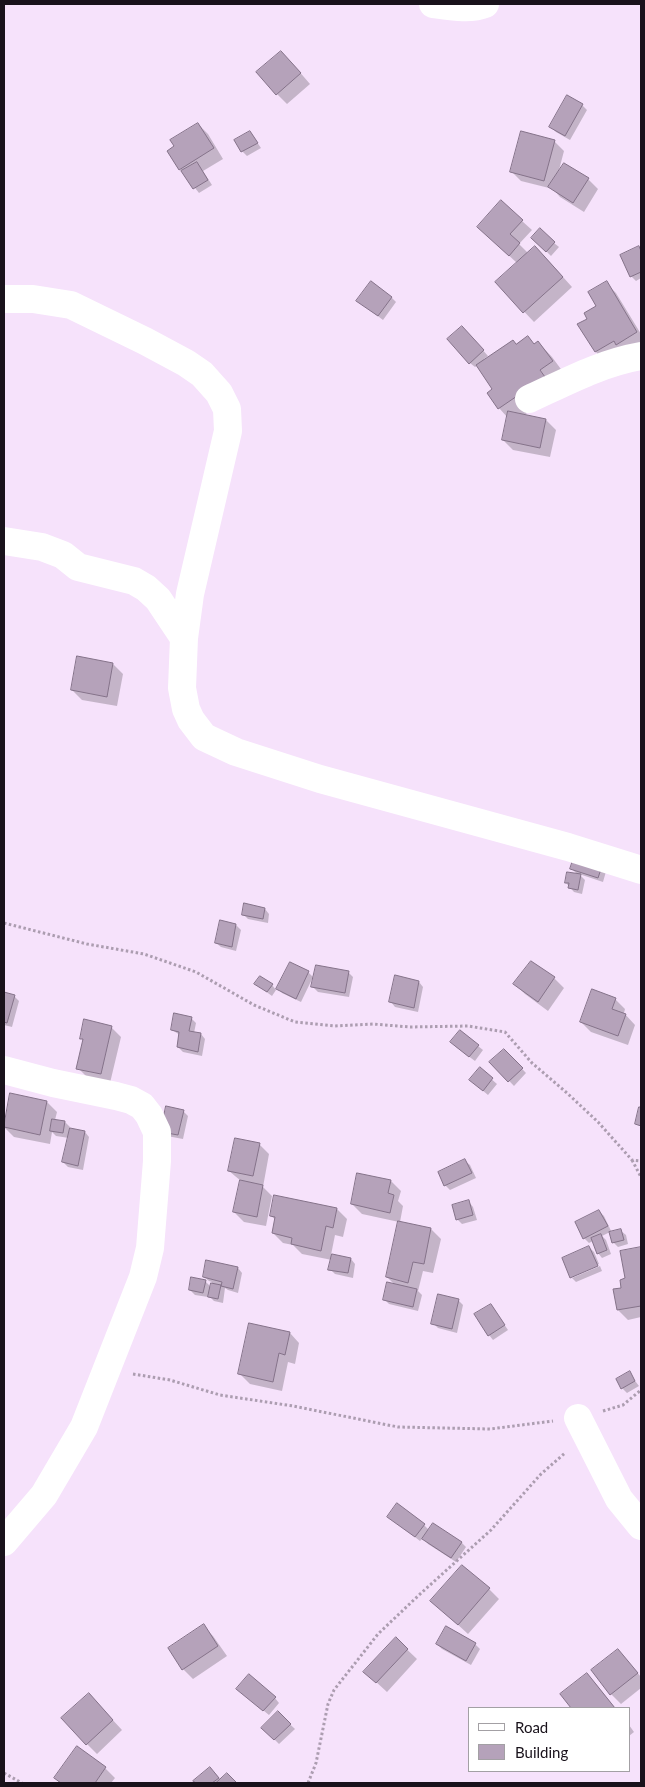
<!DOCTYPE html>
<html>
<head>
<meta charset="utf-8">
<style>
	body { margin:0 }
	#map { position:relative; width:645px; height:1787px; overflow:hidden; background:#f6e2fb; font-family:Lato,sans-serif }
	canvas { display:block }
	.frame { position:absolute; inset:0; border:5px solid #19121b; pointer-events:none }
	.legend { position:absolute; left:468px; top:1707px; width:162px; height:65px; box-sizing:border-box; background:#fff; border:1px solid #a3a0a4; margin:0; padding:6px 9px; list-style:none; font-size:15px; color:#19121b }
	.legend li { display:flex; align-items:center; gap:10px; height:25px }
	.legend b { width:25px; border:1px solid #a3a0a4 }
</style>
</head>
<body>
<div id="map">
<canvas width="645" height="1787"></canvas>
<div class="frame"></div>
<ul class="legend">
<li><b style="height:6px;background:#fff"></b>Road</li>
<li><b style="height:14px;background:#b5a2ba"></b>Building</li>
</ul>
</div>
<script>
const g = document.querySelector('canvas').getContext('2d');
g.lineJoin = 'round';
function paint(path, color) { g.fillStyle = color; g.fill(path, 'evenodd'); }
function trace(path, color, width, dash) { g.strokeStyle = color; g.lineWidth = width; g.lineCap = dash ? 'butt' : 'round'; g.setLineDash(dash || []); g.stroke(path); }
paint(new Path2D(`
	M291,62L310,84L287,104L277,94Z
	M582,105L587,110L570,140L556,132L551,127Z
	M198,124L208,134L223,159L203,171L212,185L199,193L180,169L175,147Z
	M250,132L261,148L247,156L242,151Z
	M554,141L564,151L558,174L565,164L588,179L598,189L584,212L560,197L553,189L521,181L511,171Z
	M522,221L532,230L519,244L528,253L545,257L572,287L534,322L496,282L517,263L478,227Z
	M538,243H554L559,247L551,256Z
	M639,248L641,250V278L636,281L631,276Z
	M606,283L616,293L641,334V346L605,362L596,352L579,325L589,319L598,307Z
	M392,298L396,302L383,320L358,301Z
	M467,332L488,356L484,359L485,361L516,345L528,338L535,345L538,342L552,357L566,376L559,392L524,415L546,420L556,430L550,457L513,450L503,440L508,418L499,408L488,393L494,389L478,365L475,367L470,363Z
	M113,664L123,674L117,706L82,700L72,690Z
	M607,868L603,882L579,874L585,880L582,894L574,892L566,883L578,875L572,869Z
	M265,909L269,914L268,923L248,919L243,914Z
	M236,925L241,930L236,951L221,947L216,943Z
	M290,963L308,972L313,977L301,1002L282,993L278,988Z
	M531,963L554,978L564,988L548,1011L525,994L515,984Z
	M348,972L353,977L349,997L318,992L313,987Z
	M419,982L423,987L418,1012L395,1007L391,1002Z
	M272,985L276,990L272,996L261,988Z
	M4,993L14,996L19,1001L12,1027L4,1025Z
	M615,999L625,1009L624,1013L635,1025L628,1045L591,1032L581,1022Z
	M191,1018L196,1023L194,1033L201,1034L205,1039L202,1056L183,1052L178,1047L180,1035L172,1030Z
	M111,1027L121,1037L110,1083L88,1078L78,1068L84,1041L81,1038Z
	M478,1046L483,1050L475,1061L456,1047Z
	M504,1050L526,1073L514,1086L491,1062Z
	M480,1069L497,1084L488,1095L476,1085Z
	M11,1094L47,1102L57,1112L55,1120L65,1122L70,1127L69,1129L85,1132L89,1137L83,1170L68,1167L63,1162L69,1138L56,1136L52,1132L50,1144L14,1137L4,1127Z
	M183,1111L188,1116L183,1139L167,1136Z
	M259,1144L269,1154L263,1187L272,1196L266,1226L244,1222L234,1212L241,1181L229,1171Z
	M465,1161L470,1165L476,1178L450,1190L445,1185Z
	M391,1181L401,1191L398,1201L403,1206L400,1222L431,1229L441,1239L433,1273L423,1271L418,1291L422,1295L418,1311L389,1304L385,1300L395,1285L387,1277L399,1222L362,1214L352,1204Z
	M275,1196L337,1209L347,1219L343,1237L335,1235L331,1255L351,1259L355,1264L353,1278L335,1274L330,1269L332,1260L302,1254L293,1245L283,1243L273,1233L276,1220L271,1216Z
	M469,1202L473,1207L477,1220L462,1224L458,1220L453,1206Z
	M599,1211L604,1216L612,1233L621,1231L626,1235L628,1244L618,1247L613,1242L610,1232L602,1236L606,1240L611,1254L602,1258L598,1253L593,1241L589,1243L584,1238Z
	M589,1247L594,1252L599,1264L572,1276V1277L563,1258Z
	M641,1248V1317L628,1320L618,1310L627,1279L622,1252Z
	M600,1266L602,1271L576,1282L572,1278Z
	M238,1268L242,1273L238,1293L228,1290L225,1288L223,1303L214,1301L208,1295V1297L195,1295L190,1290L205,1281L211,1287L212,1282L209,1281L204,1277Z
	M439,1296L459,1301L463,1305L457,1333L438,1328L433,1323Z
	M491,1305L508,1330L493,1340L489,1335Z
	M290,1333L299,1343L295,1364L288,1362L282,1391L250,1384L240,1374Z
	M629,1373L639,1386L627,1393L622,1388Z
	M394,1521L424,1525L429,1530L461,1542L466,1547L456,1562L428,1544L423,1538L420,1541Z
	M489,1589L499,1599L468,1634L432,1601Z
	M203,1626L213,1636L227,1656L193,1679L183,1669Z
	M396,1639L417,1659L387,1692L375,1681Z
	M437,1644H475L480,1649L471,1665L442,1649Z
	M618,1650L641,1677V1688L621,1704L611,1694Z
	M587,1674L596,1684L615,1708H572L561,1694Z
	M243,1694L275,1698L279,1703L269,1715Z
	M99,1705L122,1730L97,1754L87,1744Z
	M278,1713L295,1729L279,1744L263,1728Z
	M629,1725L634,1732L629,1736Z
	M105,1768L115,1778L111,1783H60L55,1778Z
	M215,1773L221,1780L227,1775L235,1783H197L195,1781Z`), '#0003');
const building = new Path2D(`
	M281,51L301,73L276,95L256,72Z
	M567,95L583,104L565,136L549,127Z
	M198,123L214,148L179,170L167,151L174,146L170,140Z
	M250,131L258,143L241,152L234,140Z
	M521,131L555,140L544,181L510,172Z
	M197,162L208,180L193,189L181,171Z
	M564,163L589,178L573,203L548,187Z
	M501,200L523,220L510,234L520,243L509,256L477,227Z
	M540,228L555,242L546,252L531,238Z
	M535,246L563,277L523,313L495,282Z
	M639,246L641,251V272L630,277L620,255Z
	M371,281L392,297L378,316L356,301Z
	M607,281L637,332L616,345L614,341L595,352L577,324L587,319L584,313L596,306L588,292Z
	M462,326L484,350L469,364L447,339Z
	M528,336L534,344L538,341L553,361L540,370L545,377L498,409L487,393L492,389L476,365L513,340L516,344Z
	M508,411L546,419L540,448L502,440Z
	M77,656L113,663L107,697L71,690Z
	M575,854L603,863L598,878L570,869Z
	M567,872L581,874L578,890L568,888L569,883H565Z
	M244,903L265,908L263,919L242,915Z
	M220,920L236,924L232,947L215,943Z
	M531,961L555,977L538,1002L513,984Z
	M290,962L309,971L296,999L276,989Z
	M316,965L349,971L345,993L311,987Z
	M395,975L419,981L414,1008L389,1002Z
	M260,976L273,984L267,992L254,984Z
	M592,989L616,998L612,1009L626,1014L618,1036L580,1022Z
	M4,992L15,995L7,1023L4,1022Z
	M174,1013L192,1017L189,1031L201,1033L198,1052L177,1047L179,1032L171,1030Z
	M84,1019L112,1026L101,1074L76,1069L83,1039H80Z
	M460,1030L479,1045L469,1057L450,1042Z
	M504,1049L523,1068L508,1082L489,1062Z
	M480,1067L493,1078L483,1091L469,1080Z
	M10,1093L47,1101L40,1135L4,1127Z
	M166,1106L184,1110L178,1135L161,1132Z
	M639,1107H641V1126L635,1124Z
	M52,1119L65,1121L63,1133L50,1131Z
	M70,1128L85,1131L78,1166L62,1162Z
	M235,1138L260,1143L253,1176L228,1171Z
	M465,1159L472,1173L444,1186L438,1172Z
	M357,1173L391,1180L388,1193L394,1195L390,1213L351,1204Z
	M240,1180L263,1185L257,1217L233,1212Z
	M274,1195L337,1208L333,1228L326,1226L321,1251L291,1244L292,1238L272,1233L275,1217L270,1216Z
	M469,1200L473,1215L456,1220L452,1205Z
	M599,1210L608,1226L583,1239L575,1222Z
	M398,1221L431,1228L424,1264L413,1262L408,1283L386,1277Z
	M621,1229L624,1240L612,1243L609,1232Z
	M601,1234L607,1250L597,1254L591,1238Z
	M589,1246L598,1266L570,1278L562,1258Z
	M641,1247V1306L617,1310L613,1289L621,1288L620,1280L625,1278L620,1251Z
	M332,1254L351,1258L348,1273L328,1270Z
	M206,1260L238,1267L233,1289L221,1286L222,1282L203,1277Z
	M191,1277L206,1280L203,1293L189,1290Z
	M387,1282L417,1289L413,1307L383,1300Z
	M211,1283L221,1285L218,1299L208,1297Z
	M438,1294L459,1299L452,1329L431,1324Z
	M491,1304L505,1325L488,1336L474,1314Z
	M249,1323L290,1332L285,1355L279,1353L273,1382L238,1374Z
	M630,1371L635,1381L621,1389L616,1379Z
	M397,1503L425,1524L415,1537L387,1517Z
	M433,1523L462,1542L451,1558L422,1539Z
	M462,1565L490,1588L458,1625L430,1601Z
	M204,1624L218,1646L182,1670L168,1648Z
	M446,1626L476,1643L466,1661L436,1644Z
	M396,1637L408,1649L376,1683L363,1672Z
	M618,1649L638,1673L610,1695L591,1670Z
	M587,1673L615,1708H571L560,1694Z
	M249,1674L276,1697L263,1711L236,1689Z
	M89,1693L113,1720L86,1745L61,1718Z
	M278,1711L291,1724L274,1740L261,1728Z
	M77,1746L106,1767L95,1783H61L54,1778Z
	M210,1767L219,1778L212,1783H196L193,1781Z
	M227,1773L237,1783H216Z`);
paint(building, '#b5a2ba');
trace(building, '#847289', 1);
trace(new Path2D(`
	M4,923L87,944L144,954L196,972L254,1005L295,1022L335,1026L373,1024L410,1027L468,1026L505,1032L532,1063L567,1093L598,1122L632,1160L641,1161
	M632,1160L641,1177
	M133,1374L170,1380L220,1395L293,1406L398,1427L490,1429L553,1421
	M603,1411L623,1405L641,1390
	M4,1773L22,1783
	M308,1783L316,1763L328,1704L334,1690L378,1634L419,1595L491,1530L541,1474L565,1453`), '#ac9db0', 3, [2.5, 2.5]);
trace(new Path2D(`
	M433,4C449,6 470,10 485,4
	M4,299H33L71,305L145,341L186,363L202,374L219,393L227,409L228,431L190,594L184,638L182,688L186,709L191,720L204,737L236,752L320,779L568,847L641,870
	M529,399C566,382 601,363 641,356
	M4,541L42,547L63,555L78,567L134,581L146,588L158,599L184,638
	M4,1070L53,1083L116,1096L131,1100L142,1106L149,1115L157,1132V1161L150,1248L143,1277L84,1427L44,1495L4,1542
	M578,1418L619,1499L641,1526`), '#fff', 28);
</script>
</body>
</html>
